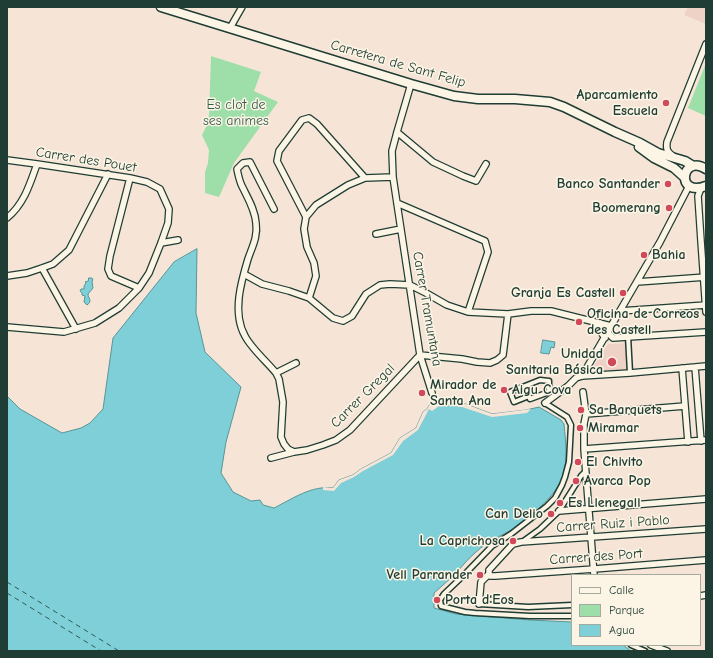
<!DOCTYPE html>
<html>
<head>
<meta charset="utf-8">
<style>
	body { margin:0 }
	#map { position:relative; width:713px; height:658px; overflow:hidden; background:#f6e5d7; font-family:"Comic Neue",sans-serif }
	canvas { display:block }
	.frame { position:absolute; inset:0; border:8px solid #1f3d34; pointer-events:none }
	.legend { position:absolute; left:571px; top:574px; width:130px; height:72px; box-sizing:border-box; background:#fcf5e5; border:1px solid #a4ab9e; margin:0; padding:5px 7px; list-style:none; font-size:12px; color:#1f3d34 }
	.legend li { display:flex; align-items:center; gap:8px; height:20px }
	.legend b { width:20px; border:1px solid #a4ab9e }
</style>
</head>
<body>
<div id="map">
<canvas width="713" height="658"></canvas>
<div class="frame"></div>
<ul class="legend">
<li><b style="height:5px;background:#fcf5e5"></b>Calle</li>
<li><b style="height:11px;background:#9edfa9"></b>Parque</li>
<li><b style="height:11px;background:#7ecfd7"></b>Agua</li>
</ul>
</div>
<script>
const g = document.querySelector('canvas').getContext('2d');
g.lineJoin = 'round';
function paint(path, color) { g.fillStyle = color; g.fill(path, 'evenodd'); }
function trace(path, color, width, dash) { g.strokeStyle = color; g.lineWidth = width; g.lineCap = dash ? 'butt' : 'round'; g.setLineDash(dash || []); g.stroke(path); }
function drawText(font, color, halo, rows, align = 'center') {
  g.font = font + ' "Comic Neue",sans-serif'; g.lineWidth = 3; g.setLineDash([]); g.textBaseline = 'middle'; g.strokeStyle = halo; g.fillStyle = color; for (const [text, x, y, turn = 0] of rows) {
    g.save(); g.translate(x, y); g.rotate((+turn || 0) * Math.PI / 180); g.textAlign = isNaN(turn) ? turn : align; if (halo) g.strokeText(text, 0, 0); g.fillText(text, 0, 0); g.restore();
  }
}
paint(new Path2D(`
	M688,7H706V24L684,15Z
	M627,343L628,370L590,372L608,344Z`), '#efd2c6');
paint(new Path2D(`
	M211,56L261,72L254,91L278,102L234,163L219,197L205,193V172L208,163L209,150L202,135L206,127L209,115Z
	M706,63V116L688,108Z`), '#9edfa9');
const water = new Path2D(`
	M197,249L196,313L205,352L241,387L226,442L221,473L233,492L251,501L260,500L263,505L274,508C292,499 312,485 333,488L339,480L353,475L361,469L391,453L400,438L416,428L423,412L427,409L431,402L434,401L463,403L492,414L526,410L539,407L561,420L564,424C568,465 569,482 536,511C529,516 522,524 515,528C501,536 488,541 476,552C469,558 463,565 457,572C450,579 442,586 434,593V608L456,614L530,620L572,622V645H623L631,651H7V396L20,409L62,433L81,428L90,423L103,409L113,338L174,262Z
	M89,278H92L93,280L92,281L93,288L88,294C88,298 93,301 87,305L84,302L85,296L82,295V293L80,291L81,289H84V286L86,283L85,282L88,281Z
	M543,340L555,342L554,348L551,347L549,354L541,353Z`);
paint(water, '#7ecfd7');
trace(water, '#589596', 1);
paint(new Path2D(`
	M434,401L463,403L492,414L531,409L527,413L492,417L462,407L442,404L432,411L429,409L418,430L403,441L393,455L363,471L354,477L341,483L334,491L323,490V487L333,488L339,480L353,475L361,469L391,453L400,438L416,428L423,412L427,409L431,402Z`), '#f6e5d7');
trace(new Path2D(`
	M7,582L119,651
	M7,593L101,651`), '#325a55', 1, [5, 4]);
const pedestrian = new Path2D(`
	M628,336L630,373
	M540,380L549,381V392L530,399L529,396L514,402L510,392Z
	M545,403L567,417L571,425L569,462L565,477L562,485L555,498L547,506L511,534L492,546L464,575L444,594L440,600L441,606L465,612L475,613L530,616H572
	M522,542L540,529L559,511L581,476L585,472
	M479,604L528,607L572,605
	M631,645L645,651`);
const minor = new Path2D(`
	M230,28L242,7
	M411,84L397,132L392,151L393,177L420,355L432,393
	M397,132L433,162L463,176L476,181L486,164
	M673,156C667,152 666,149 667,142L706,44
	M7,160L37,164L130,178L147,182L160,189L169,209L168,223L161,243L149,273L139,288L119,308L95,323L64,332L7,327
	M130,178L110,256L108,269L111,276L139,288
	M701,188L698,196L701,241L706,312
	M397,203L485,241L488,252L468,312
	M274,209L250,162L243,163L237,169C238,174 239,179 241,184C247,197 255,209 256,223C258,237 252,247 248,259C241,282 232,313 245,336C251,348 267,362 276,373L279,379L283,402L281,437L284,444L288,449L294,452L307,450L323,445L336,440L350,430L420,355L462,359L477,362L490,363L497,360L503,355L508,314
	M306,217L277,161L279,151L302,120L309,118L317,124L365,178
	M7,218C24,204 30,184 37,164
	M376,234L401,229
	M161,243L178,240
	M42,268L76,329
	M244,274L262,284L289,291L309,298L333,318L343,321L352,316L366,294L380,285L390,284L410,285L426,293L447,305L468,312L508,314L531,311H551L611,326
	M7,276L27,273L42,268L53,264L69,250L108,174
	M637,282L706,277
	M309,298L316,276L314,263L307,247L304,229L306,217L316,205L348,185L365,178L393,177
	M620,311L706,305
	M593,321L605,338
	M600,323L608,333L613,338L706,332
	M695,367L701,441
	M682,368L688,442
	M276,373L296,363
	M582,376L660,242L689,186
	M583,392L586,414L584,424V449L594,575
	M545,403L568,386L576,378L582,376L630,373L706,366
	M586,414L685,406
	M584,449L706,440
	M271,458L294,452
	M559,511L706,499
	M489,574L490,576H495L594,569L706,560
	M700,596L706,595
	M479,604L481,582L489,574V570L511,546L513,544L521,542L706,529
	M651,645L667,651`);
const secondary = new Path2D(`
	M161,7L411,84L454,96L478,99H515L550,102L564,107L615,132L640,143L658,153L685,161L693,166
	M639,147L654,158L674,168L684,177
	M706,169C681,153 675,198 706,186`);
trace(pedestrian, '#1f3d34', 7);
trace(minor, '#1f3d34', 8);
trace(secondary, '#1f3d34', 11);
trace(pedestrian, '#fcf5e5', 4);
trace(minor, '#fcf5e5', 5.5);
trace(secondary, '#fcf5e5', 8);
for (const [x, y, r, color] of [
	[666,103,4,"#d1495b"],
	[668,184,4,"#d1495b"],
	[669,208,4,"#d1495b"],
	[644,255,4,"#d1495b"],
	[623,293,4,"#d1495b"],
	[579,322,4,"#d1495b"],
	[612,362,5,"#d1495b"],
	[504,390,4,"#d1495b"],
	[422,393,4,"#d1495b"],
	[581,410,4,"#d1495b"],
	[580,428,4,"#d1495b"],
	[578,462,4,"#d1495b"],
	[576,481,4,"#d1495b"],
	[560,503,4,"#d1495b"],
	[551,514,4,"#d1495b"],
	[513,541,4,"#d1495b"],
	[480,575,4,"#d1495b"],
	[437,600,4,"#d1495b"]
]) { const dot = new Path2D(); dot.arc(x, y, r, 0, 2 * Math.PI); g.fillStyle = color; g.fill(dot); trace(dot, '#fcf5e5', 1.5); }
drawText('14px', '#1f3d34', '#fcf5e5', [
	["Carretera de Sant Felip",398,64,16],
	["Carrer des Pouet",86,160,9],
	["Carrer Tramuntana",427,309,80],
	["Carrer Gregal",363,396,-45],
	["Carrer Ruiz i Pablo",613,524,-4],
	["Carrer des Port",596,557,-4]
]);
drawText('bold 14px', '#1f3d34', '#fcf5e5', [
	["Aparcamiento",658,95,"right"],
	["Escuela",658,111,"right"],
	["Banco Santander",660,184,"right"],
	["Boomerang",661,208,"right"],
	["Bahia",652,255],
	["Granja Es Castell",615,293,"right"],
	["Oficina de Correos",587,314],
	["des Castell",587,330],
	["Unidad",603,354,"right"],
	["Sanitaria Básica",603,370,"right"],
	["Mirador de",430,385],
	["Santa Ana",430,401],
	["Aigu Cova",512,390],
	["Sa Barquets",589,410],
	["Miramar",588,428],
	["El Chivito",586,462],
	["Avarca Pop",584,481],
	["Es Llenegall",568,503],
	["Can Delio",543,514,"right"],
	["La Caprichosa",505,541,"right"],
	["Vell Parrander",472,575,"right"],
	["Porta d'Eos",445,600]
], 'left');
drawText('14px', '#385d4b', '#fcf5e5', [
	["Es clot de",236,105],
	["ses animes",236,121]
]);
</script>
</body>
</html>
